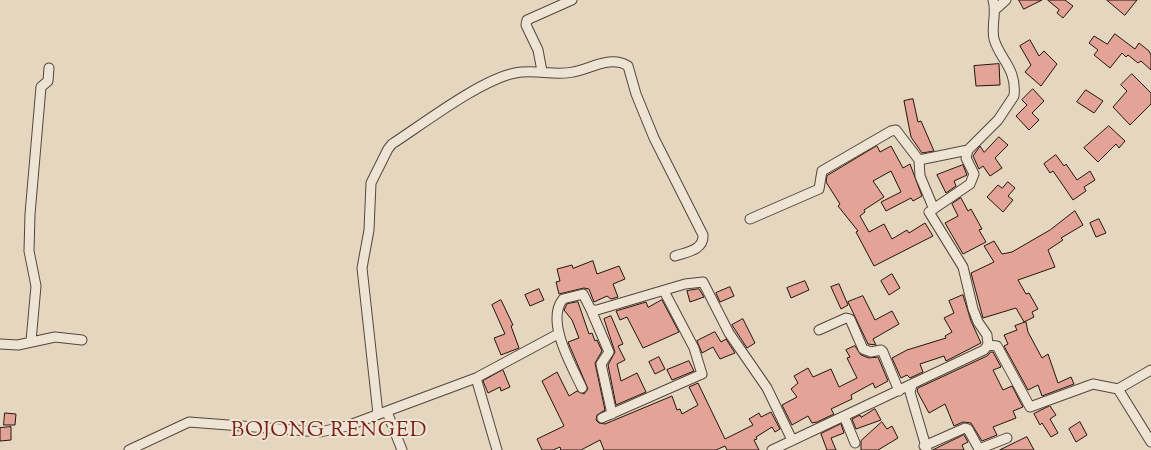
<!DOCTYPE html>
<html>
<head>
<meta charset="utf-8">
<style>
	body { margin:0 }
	canvas { display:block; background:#e5d6bf }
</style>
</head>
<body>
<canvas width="1151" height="450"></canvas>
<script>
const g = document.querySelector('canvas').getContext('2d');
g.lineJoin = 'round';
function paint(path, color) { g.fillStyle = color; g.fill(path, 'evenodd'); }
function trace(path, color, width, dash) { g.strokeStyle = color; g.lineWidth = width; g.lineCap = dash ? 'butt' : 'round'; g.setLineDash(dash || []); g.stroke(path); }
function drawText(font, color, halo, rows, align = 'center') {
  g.font = font + ' "Sorts Mill Goudy",serif'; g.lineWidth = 4; g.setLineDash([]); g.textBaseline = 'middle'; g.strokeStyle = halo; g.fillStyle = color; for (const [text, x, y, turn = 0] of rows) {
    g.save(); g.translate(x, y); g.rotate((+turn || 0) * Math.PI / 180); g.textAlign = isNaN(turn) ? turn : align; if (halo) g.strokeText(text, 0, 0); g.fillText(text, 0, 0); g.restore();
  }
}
const building = new Path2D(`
	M1019,0H1042L1024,9Z
	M1048,0H1065L1073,6L1063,18L1057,13L1059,10Z
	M1107,0H1137L1125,15Z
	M1115,34L1135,49L1139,43L1149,51L1151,55V70L1141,61L1138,63L1128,55L1126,57L1122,53L1110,68L1094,55L1098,50L1089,43L1094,36L1107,44Z
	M1030,40L1039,56L1044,51L1057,64L1041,86L1025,72L1031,65L1020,46Z
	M999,64L1000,85L976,86L974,66Z
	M1132,74L1151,93V104L1130,125L1113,107L1127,91L1121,85Z
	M1033,89L1044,101L1032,113L1039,120L1029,130L1016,116L1027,105L1022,100Z
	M1086,90L1103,101L1094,113L1077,102Z
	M913,99L918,122L921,121L934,151L922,153L911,137L904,101Z
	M1109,126L1125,141L1119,148L1116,144L1098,162L1084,148Z
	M999,137L1008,145L995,158L1002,168L990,176L983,166L979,169L973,156L980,146L984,152Z
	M877,146L880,152L891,146L903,168L910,164L922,196L913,201L911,198L886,211L881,202L901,192L891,171L873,181L884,197L864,210L865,212L860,216L869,232L884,224L892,239L907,230L909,233L925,223L933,236L874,266L856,232L858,231L838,206L840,204L826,182L827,176Z
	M1056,155L1064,166L1066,164L1077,180L1090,171L1095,180L1084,187L1086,191L1073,200L1060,181L1053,171L1050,173L1044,164Z
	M963,165L967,175L954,181L956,186L946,193L937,175Z
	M1008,182L1015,188L1008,196L1013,200L1003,212L987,197L998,185L1002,188Z
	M961,198L968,211L971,209L982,229L979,230L986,242L963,254L945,223L958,216L952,204Z
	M1075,211L1083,225L1061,238L1063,240L1048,250L1055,267L1018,280L1026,294L1029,293L1038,309L1032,312L1034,317L1024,322L1016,308L983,318L971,273L994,262L984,246L994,241L1002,254L1012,252L1050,230Z
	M1099,219L1106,233L1096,237L1090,223Z
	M593,261L597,274L619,266L625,279L613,284L618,297L611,299L607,296L594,302L589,289L584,288L559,294L556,282L560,281L557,269L572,265L573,268Z
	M892,274L900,288L889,295L881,281Z
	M805,281L809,290L791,298L787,288Z
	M839,284L848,305L841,309L831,287Z
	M730,287L734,296L720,302L716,293Z
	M539,289L544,300L530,306L525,295Z
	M699,289L704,297L690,302L687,291Z
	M963,295L971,321L981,343L946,361L944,356L920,364L923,372L910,378L907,375L901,378L892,358L907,350L946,338L945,336L952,332L944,318L954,313L949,301Z
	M863,296L875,320L892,311L899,324L873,339L876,345L868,344L848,302Z
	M501,300L513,325L511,326L519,348L501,355L494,338L505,334L492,305Z
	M662,300L679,332L643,348L627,317L620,320L616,311L646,302L648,307Z
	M578,302L589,334L592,333L595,341L597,340L602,351L595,363L605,410L597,415L596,420L599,423L605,424L672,396L677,410L680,409L682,414L698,405L689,387L698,383L725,439L753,425L749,419L759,413L761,417L771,412L780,429L775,432L772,427L756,437L757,439L754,440L759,450H727L725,446L716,450H604L600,440L581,450H561L560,447L553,450H542L537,439L564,426L542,381L557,372L569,396L577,391L584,394L588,389L568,342L579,338L572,320L564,310L567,304Z
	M611,316L623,344L618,346L625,360L617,364L621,381L637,373L646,392L616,405L608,365L615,352L604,319Z
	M743,319L755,343L747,348L732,325Z
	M1026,322L1028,332L1042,358L1048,354L1058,383L1071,377L1074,384L1042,396L1038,385L1028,390L1004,346L1008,344L1004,335L1017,330L1015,326Z
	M715,332L721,342L726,339L735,353L720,359L713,347L702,353L697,341Z
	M855,346L861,355L869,358L878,357L888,381L875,388L873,383L851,395L852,399L831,409L834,414L817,422L812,423L808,416L792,425L782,405L797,397L791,389L798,383L794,376L808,368L813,377L831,369L839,387L857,378L847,358L850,357L846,350Z
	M991,352H993L1001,367L993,370L1003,390L1012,386L1023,407L1013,411L1016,418L993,427L997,435L982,441L971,423L963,422L954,426L945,404L929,413L917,391L918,388L987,356Z
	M659,357L665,369L655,374L649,362Z
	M689,361L694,371L672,380L667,370Z
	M503,370L510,387L501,391L500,387L488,393L483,381Z
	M1050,406L1056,415L1050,419L1058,433L1051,437L1042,423L1040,425L1034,414Z
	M875,409L881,420L856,429L852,419L860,415L861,417Z
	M5,413L16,414L15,425H4Z
	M882,422L887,429L892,426L898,438L878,450H861V441Z
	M1080,422L1087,435L1076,442L1069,429Z
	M841,424L844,433L831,438L836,450H827L821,434Z
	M11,427V440L0,441V428Z
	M964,435L968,442L962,445L964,450H933Z
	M1027,437L1034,450H1000Z`);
paint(building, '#e3a396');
trace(building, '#24150e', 1);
const street = new Path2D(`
	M996,9L1006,0
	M542,71L538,50L526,25L527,20L572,0
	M919,160L968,150
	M750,219L819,189L822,171L891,131L896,130L919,160L920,176L933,207
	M591,310L609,352L601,364L612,414
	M819,330L846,318L850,319L863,349L871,352L881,350L883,352L899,391
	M31,341L36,286L29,251L30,214L41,87L48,81L49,68
	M0,344L18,345L55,337L82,340
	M988,345L997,346L1030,407L1093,384L1118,389L1151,442
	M476,378L497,450
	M912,385L910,392L927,450
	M582,388C572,366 545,321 563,299L583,294L591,310H597L685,284L703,282L729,333L767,388L792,440
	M1118,389L1151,370
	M387,412L402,450
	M378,414L362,268L369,230L371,183L388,149L392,144C423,124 480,80 515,73C535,69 555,76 573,72C591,69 610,55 628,66L636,94L654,138L703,235C704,250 687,252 675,256
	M844,416L855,443
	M602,418L702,374L694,348L664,291
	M924,446L965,428L968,429L979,449L1007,438
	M129,450L189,422L320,432L347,426L476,378L558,334
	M772,450L984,350L988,345L987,335L978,322L973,309L963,267L929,212L970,184L974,174L966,158L968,150L998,120L1014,96C1017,68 1000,60 994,39C991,26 997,13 993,0`);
trace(street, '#54453a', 11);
trace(street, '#eee4d5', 9);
g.letterSpacing = '1px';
drawText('21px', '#7a1f14', '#eee4d5', [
	["BOJONG RENGED",329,432]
]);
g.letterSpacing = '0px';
</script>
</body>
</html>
